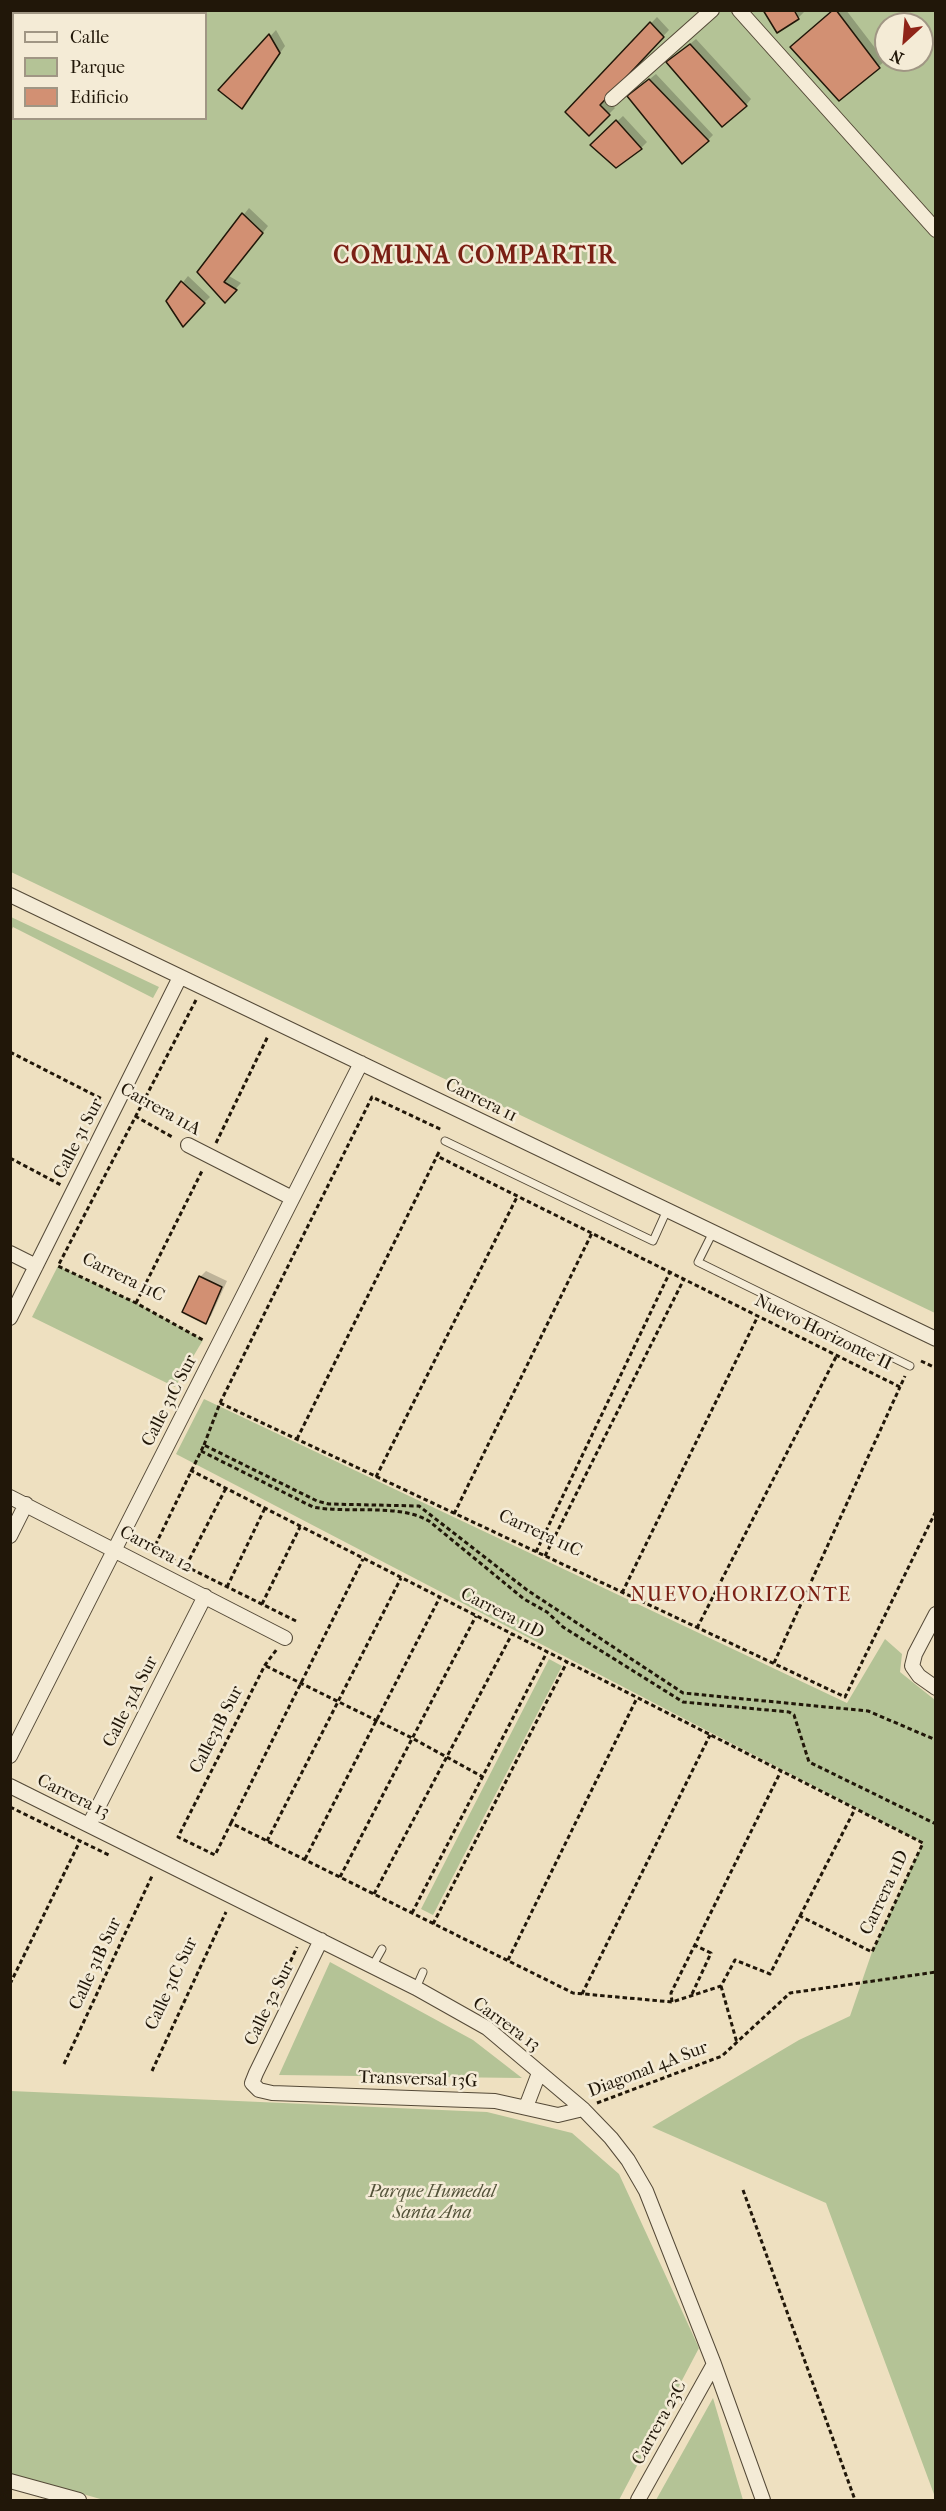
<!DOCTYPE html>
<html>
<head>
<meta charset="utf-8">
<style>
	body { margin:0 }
	#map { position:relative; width:946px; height:2511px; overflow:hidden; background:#eee0c0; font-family:"IM FELL French Canon",serif }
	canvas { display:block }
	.frame { position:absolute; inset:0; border:12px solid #211709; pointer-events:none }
	.legend { position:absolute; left:12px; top:12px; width:195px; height:108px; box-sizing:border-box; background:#f4ebd6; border:2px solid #a09684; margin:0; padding:8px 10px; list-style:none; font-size:18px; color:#211709 }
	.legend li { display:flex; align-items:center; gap:12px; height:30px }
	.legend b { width:30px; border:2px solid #a09684 }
	.north { position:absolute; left:874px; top:12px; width:60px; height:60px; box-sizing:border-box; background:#f4ebd6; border:2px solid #a09684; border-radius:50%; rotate:206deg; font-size:16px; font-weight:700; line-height:24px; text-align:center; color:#211709 }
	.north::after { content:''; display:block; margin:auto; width:21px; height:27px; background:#8f2418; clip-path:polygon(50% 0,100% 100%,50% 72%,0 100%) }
</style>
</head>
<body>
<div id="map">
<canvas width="946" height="2511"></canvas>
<div class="frame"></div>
<ul class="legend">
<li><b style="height:8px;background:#f4ebd6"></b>Calle</li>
<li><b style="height:16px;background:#b4c396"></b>Parque</li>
<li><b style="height:16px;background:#d29073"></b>Edificio</li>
</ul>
<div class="north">N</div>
</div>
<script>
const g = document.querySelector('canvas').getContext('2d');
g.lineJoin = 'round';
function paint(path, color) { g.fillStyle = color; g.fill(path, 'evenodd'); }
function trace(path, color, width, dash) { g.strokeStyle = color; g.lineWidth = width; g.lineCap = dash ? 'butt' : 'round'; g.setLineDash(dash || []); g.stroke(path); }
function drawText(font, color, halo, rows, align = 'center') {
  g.font = font + ' "IM FELL French Canon",serif'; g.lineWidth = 5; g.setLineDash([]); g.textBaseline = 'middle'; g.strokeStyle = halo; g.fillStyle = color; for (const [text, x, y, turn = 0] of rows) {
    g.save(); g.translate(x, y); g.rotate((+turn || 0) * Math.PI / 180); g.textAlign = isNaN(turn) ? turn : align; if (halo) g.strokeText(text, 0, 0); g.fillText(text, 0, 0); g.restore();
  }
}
paint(new Path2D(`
	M10,11H935V1313L11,872ZM14,14H206V118H14ZM886,24H922V60H886Z
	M11,917L159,987L153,998L13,927L11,931Z
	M58,1266L136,1303L203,1340L175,1387L32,1317Z
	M204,1399L847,1703L885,1639L902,1654L900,1672L935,1700V2497L826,2203L652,2127L799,2040L850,2016L872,1952L923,1843L176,1454Z
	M549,1659L562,1666L433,1915L421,1909Z
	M330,1962L473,2040L522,2078L279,2075Z
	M11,2091L487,2112L572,2133L619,2174L699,2348L619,2500H104L11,2474Z
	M713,2398L743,2500H656Z`), '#b4c396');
paint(new Path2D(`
	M765,10H803L804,12L798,18Z
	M834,10H846L885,61L839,99Z
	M657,17L669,30L605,98L615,108L589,134L567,112Z
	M276,30L285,46L242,107L221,90Z
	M696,39L751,99L746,105L668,62Z
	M656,74L713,135L708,140L635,91Z
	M623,116L647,142L641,148L592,145Z
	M249,208L268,226L229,276L241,283L225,300L199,272Z
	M188,276L210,297L183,324L168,301Z
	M206,1271L227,1281L211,1316L205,1322L200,1277Z`), '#0003');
const building = new Path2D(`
	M763,10H794L799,19L777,33Z
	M833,10H836L880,68L839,101L790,47Z
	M650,22L664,37L600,105L610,115L589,136L565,112Z
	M269,34L280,53L242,109L218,90Z
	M690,44L747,106L722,127L666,62Z
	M649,79L709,141L682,164L627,96Z
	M616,120L642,149L616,168L590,145Z
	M242,213L263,233L224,282L237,290L225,303L197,272Z
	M181,281L205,303L183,327L166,301Z
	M199,1276L222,1287L206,1324L182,1312Z`);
paint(building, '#d29073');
trace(building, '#211709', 1.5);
const service = new Path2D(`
	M445,1141L653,1241L667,1210
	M713,1232L698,1262L910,1366
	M373,1965L382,1949
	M416,1988L423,1972`);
const minor = new Path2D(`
	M739,10L936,230
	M612,99L712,10
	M10,895L936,1339
	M188,1145L292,1198
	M10,1253L36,1266
	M10,1318L180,977
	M10,1497L285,1638
	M10,1536L26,1504
	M936,1614L915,1654L912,1666L919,1676L936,1688
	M10,1756L361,1063
	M10,1786L416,1988L487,2028L583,2109L611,2138L628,2160L646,2191L714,2364L763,2500
	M89,1825L205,1596
	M321,1940L256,2073L252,2083L259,2090L272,2093L495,2101L558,2115L583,2109
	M526,2107L539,2073
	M10,2481L79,2500
	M638,2500L714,2364`);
trace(service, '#544937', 9);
trace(minor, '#544937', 16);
trace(new Path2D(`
	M196,1000L58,1266L136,1303L203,1340L204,1338
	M10,1052L102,1099
	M135,1116L174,1138
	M216,1143L268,1036
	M439,1152L437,1156L900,1387L905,1376
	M10,1158L61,1185
	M136,1303L202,1171
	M921,1361L936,1368
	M220,1403L845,1697L936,1511
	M297,1439L437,1156
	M204,1445L220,1403L372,1097L442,1130
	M201,1451L313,1507C349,1514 398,1503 429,1521L524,1599L547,1612L563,1627L683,1702L789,1712L794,1715L809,1762L936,1824
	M190,1470L923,1843L872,1952L800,1916L770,1974L735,1960L721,1986L672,2002L573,1993L231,1823L215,1855L178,1837L265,1665L277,1649
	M376,1477L517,1197
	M454,1514L592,1233
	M536,1552L670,1272
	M545,1556L684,1279
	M186,1566L226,1488
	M227,1587L265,1508
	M622,1593L758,1316
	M262,1604L300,1527
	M296,1621L153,1550L204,1445L317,1501L329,1504L419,1506L527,1590L683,1693L868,1711L936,1740
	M697,1628L837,1355
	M774,1663L900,1387
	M266,1666L412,1738L483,1777
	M10,1807L111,1856
	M231,1823L363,1559
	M267,1841L401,1578
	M305,1859L440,1597
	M340,1877L476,1616
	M374,1894L512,1634
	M412,1913L547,1652
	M800,1916L855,1809
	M433,1924L567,1662
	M508,1960L637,1698
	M281,1982L297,1947
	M10,1984L80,1841
	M721,1986L737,2043
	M582,1994L710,1735
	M692,1994L711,1953L694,1945
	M672,2002L671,1993L781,1771
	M64,2064L152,1876
	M152,2071L226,1912
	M597,2103L722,2056L790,1993L936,1972
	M743,2190L855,2500`), '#211709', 3, [4.5, 3]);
trace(service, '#f4ebd6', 7);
trace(minor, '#f4ebd6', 14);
drawText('18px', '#211709', '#f4ebd6', [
	["Carrera 11",481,1101,26],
	["Carrera 11A",160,1110,29],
	["Calle 31 Sur",79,1139,-63],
	["Carrera 11C",123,1278,26],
	["Nuevo Horizonte II",823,1333,26],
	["Calle 31C Sur",170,1401,-63],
	["Carrera 11C",540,1534,25],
	["Carrera 12",156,1550,28],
	["Carrera 11D",502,1614,27],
	["Calle 31A Sur",131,1702,-63],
	["Calle31B Sur",217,1730,-63],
	["Carrera 13",73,1797,26],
	["Carrera 11D",885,1893,-65],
	["Calle 31B Sur",96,1964,-65],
	["Calle 31C Sur",172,1984,-65],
	["Calle 32 Sur",270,2004,-64],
	["Carrera 13",506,2025,36],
	["Diagonal 4A Sur",648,2070,-21],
	["Transversal 13G",418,2080,2],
	["Carrera 23C",660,2423,-61]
]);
drawText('italic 18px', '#54533a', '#f4ebd6', [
	["Parque Humedal",432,2193],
	["Santa Ana",432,2214]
]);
g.letterSpacing = '1.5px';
drawText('20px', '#7a1f14', '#f4ebd6', [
	["NUEVO HORIZONTE",741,1596]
]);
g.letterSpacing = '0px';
g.letterSpacing = '1.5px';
drawText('bold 24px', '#7a1f14', '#f4ebd6', [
	["COMUNA COMPARTIR",475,257]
]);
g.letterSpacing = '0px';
</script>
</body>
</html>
